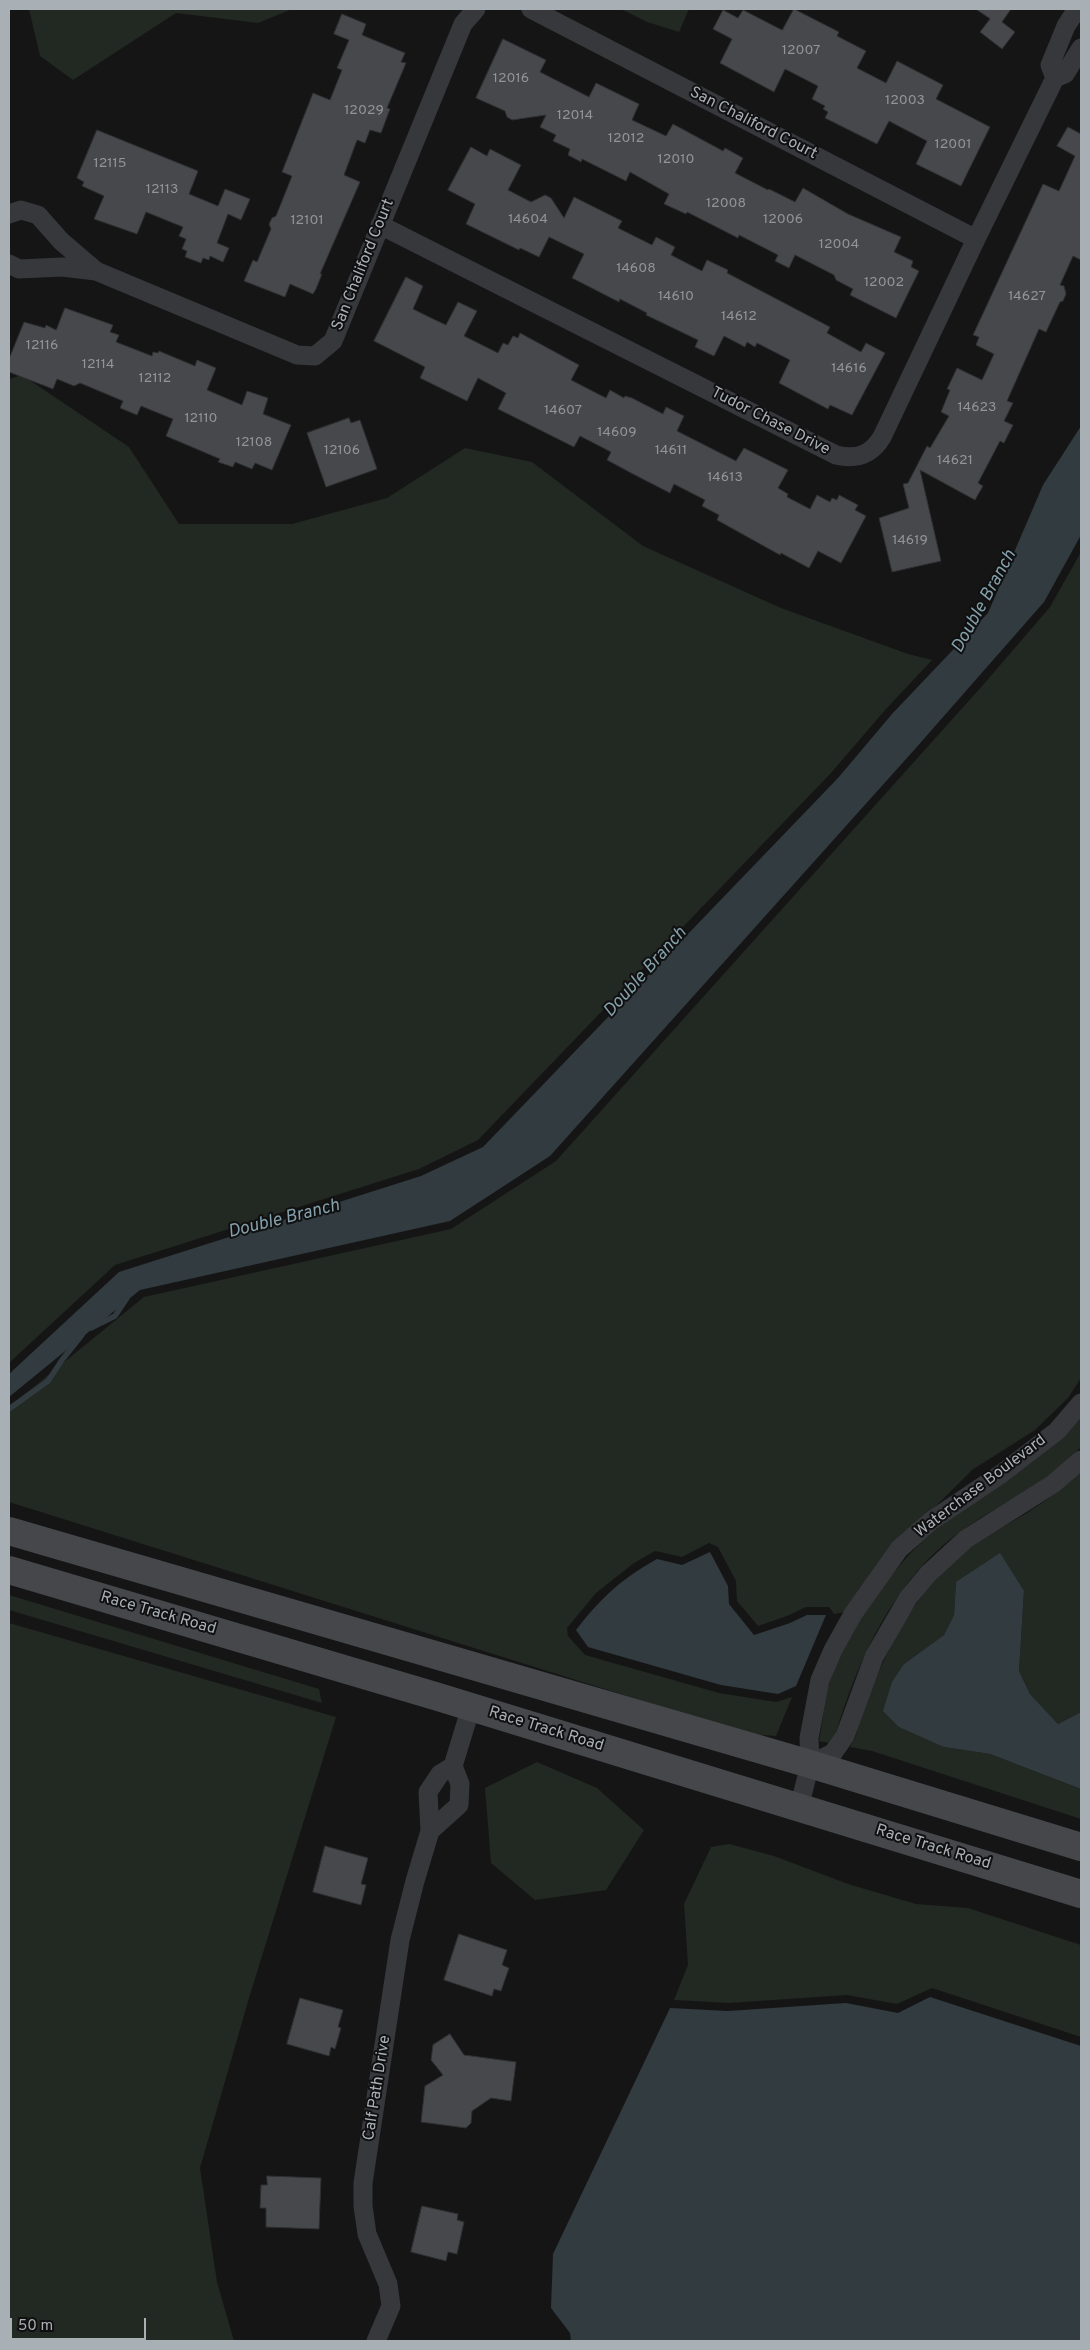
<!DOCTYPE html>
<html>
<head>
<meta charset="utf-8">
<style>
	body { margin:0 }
	#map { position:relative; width:1090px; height:2350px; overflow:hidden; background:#151516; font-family:Overpass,sans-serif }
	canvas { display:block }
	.frame { position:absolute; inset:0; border:10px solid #a8afb5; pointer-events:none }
	.scale { position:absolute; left:10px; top:2318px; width:136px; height:22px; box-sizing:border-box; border:2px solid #a8afb5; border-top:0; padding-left:6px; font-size:15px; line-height:18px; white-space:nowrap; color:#a8afb5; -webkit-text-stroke:4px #101011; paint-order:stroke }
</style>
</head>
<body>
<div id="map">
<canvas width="1090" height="2350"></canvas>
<div class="frame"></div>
<div class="scale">50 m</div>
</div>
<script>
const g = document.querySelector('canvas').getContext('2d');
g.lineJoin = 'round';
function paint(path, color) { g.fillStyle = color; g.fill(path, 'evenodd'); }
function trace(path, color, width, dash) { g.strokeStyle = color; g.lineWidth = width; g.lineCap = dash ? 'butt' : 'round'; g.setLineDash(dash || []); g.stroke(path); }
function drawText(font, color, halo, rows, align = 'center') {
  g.font = font + ' Overpass,sans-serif'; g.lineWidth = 4; g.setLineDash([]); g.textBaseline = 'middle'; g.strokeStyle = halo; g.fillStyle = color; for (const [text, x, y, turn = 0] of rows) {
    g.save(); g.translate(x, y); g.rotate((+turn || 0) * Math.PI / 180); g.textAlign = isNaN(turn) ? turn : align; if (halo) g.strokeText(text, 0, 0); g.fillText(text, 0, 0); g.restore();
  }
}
paint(new Path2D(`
	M29,9H292L258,23L176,13L73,80L40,56Z
	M621,9H689L679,32L647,22Z
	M22,375L129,447L179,524H292L387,498L465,448L532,462L643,546L781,608L908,654L932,660L886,709L831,773L478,1140L419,1169L115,1265L9,1363V379Z
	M1081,552V1378L1068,1398L1035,1430L972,1470L935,1507L891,1544L844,1612L834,1614L829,1607H806L787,1616L758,1626L737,1601L736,1581L718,1547L709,1543L682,1557L655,1551L634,1563L596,1593L567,1628L568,1636L585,1655L719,1693L776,1702L792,1697L776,1736L748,1734L9,1502V1407L144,1297L451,1229L556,1161L983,685L1050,607Z
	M1081,1417V1447C1070,1457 1059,1468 1047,1477C1020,1498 987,1511 960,1532C895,1578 858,1659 836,1733L829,1743L819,1741C823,1722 824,1700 830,1681C846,1633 897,1559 938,1528C988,1490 1038,1465 1081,1417Z
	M1081,1472V1712L1058,1724L1030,1694L1019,1671L1024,1591L956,1582L954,1615L944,1635L904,1664L944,1747L990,1754L1081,1789V1819L872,1751L850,1747L855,1738C876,1667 911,1591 971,1546C990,1533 1011,1523 1030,1511C1048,1499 1065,1487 1081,1472Z
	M9,1595L319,1689L322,1703L9,1610Z
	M9,1623L336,1717L249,1998L200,2168L217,2282L234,2341H9Z
	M537,1762L597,1788L644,1830L606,1890L535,1900L491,1863L485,1788Z
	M729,1844L774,1856L848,1884L916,1904L968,1908L1081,1945V2037L932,1988L897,2004L847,1995L729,2003L674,2000L688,1965L684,1904L711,1847Z`), '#222822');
paint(new Path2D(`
	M1081,426V535L1044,602L915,749L550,1156L450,1221L140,1290L9,1397V1374L119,1272L421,1176L483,1147L838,778L892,714L988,613L1043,485Z
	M710,1552L728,1586L729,1604L754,1635L790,1623L807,1615H826L796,1686L778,1694L721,1685L588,1647L576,1630C601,1598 621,1579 657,1559L682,1565Z
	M1000,1553L1024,1591L1019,1671L1030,1694L1058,1724L1081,1712V1789L990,1754L944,1747L899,1727L883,1711L892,1682L904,1664L944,1635L954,1615L956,1582Z
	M930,1997L1081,2046V2341H571L570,2333L551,2308L553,2254L670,2008L728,2011L846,2003L898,2013Z`), '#323b3f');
trace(new Path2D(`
	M91,1328L115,1316L127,1298
	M9,1409L48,1381L62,1360L82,1335`), '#323b3f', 5.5);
const building = new Path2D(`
	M794,9L839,32L837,36L866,51L857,68L886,83L897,61L943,85L936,99L990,127L961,186L916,164L927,141L889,121L877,144L825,118L828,112L823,109L825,106L812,99L818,86L785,69L774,92L720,63L732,39L713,29L723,10L738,18L743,10L782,30Z
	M976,9H1011L1002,22L1015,32L1002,49L980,32L990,19Z
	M342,14L366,24L362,35L405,53L401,62L406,63L387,108L390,109L381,133L370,130L365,143L357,140L344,175L360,182L320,274H322L316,289L313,294L290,284L285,297L244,281L253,260L257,262L271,229L269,224L272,218L276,216L292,176L282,172L313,93L330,100L342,70L337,68L349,40L334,34Z
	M503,39L546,60L540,72L589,97L596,83L639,104L632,120L666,136L673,124L723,151L725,148L743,158L735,173L768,190L769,189L795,202L803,188L848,214L901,237L894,252L913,261L911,267L919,271L896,318L850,295L853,289L836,280L834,275L795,255L789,268L775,261L778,255L739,235L738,238L687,212L686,214L664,204L669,194L630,172L626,181L582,159L581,162L568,155L570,149L553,141L556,135L540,127L546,115L512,120L507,117L505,111L476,98Z
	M1068,127L1081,134V260L1073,256L1060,285L1064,286L1066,294L1063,301L1060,302L1046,332L1039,329L1007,401L1013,403L1004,421L1013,425L1004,443L1000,441L978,483L983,486L975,500L920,470L941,561L892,572L879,518L909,508L903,484L908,483L927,446L930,448L949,416L941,412L950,390L947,389L957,368L982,380L994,354L976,345L979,337L973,335L1043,184L1059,191L1075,156L1057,146Z
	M97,130L198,171L189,194L218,206L225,189L250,199L241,220L228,214L217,243L229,248L223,262L210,256L209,260L203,258L201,263L185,257L187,251L182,249L186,239L179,236L183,227L146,212L137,234L94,219L104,196L82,186L84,182L77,178Z
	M471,147L487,156L490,149L521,165L508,190L531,202L545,195L551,198L564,218L574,197L622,221L618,228L652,245L656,237L675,247L671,255L702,271L707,260L728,270L727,273L830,327L827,333L861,352L866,343L885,353L852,415L830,405L828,409L779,383L790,360L757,343L755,347L747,342L745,347L724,336L714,356L695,347L698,340L646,315L647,313L620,299L619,302L572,278L584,254L549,237L539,257L520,248L519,250L466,224L475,204L448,190Z
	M406,277L423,286L413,309L429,317L446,325L458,302L477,311L464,336L498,353L503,343L508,345L513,336L518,338L520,333L579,365L571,380L606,398L610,390L624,398L625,396L632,398L663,414L666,407L684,416L677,431L736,461L744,448L788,470L778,488L788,494L787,497L810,509L817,495L830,502L832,498L837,500L839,495L858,505L855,510L866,516L841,563L818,551L809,568L781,553L780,555L717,520L719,515L702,506L705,500L674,484L670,493L633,474L607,460L611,452L580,436L574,447L498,409L506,393L478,378L467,401L420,378L425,367L374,341Z
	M65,308L113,325L110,332L119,335L116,342L152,356L153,352L158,353L159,351L195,366L197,360L216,368L207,390L242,405L247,391L268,398L263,414L291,425L272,470L255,463L252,469L235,462L233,467L218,462L220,459L166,436L173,419L141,406L137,415L120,408L123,401L80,383L74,386L57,379L53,389L9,372V359L24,322L45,328L46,325L56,330Z
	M349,418L351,423L360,420L377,469L326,487L307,433Z
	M325,1846L368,1858L361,1884L366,1885L361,1905L313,1892Z
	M459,1934L507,1950L502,1965L509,1968L501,1991L494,1989L492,1996L444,1980Z
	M300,1998L343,2010L338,2027L341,2028L335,2049L331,2047L329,2056L287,2044Z
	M450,2034L464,2055L516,2062L511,2101L491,2098L472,2111L471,2123L466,2128L421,2122L425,2086L443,2075L431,2060L433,2045Z
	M267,2176L321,2178L319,2229L266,2227V2208H260L261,2185H267Z
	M422,2206L458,2214L457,2220L464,2222L457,2254L448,2252L446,2261L411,2252Z`);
paint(building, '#47484b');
trace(building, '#2f3032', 1);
trace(new Path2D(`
	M531,9L976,239
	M1055,78L1050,65L1066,26L1077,9
	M9,214L21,210L38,215L61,241L96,271
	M380,225L836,455C857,460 871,455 882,437L976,239L1055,78L1065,74L1081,48
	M9,264L19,269L62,267L96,271L297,355L315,356L333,341L463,24L476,9
	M810,1764L833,1753L845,1736L874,1657L908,1598L928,1574L966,1539L1053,1484L1081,1460
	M799,1808L810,1764L809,1738L820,1680L833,1650L853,1614L899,1549L931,1521L1001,1474L1057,1431L1081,1403
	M430,1831L459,1805L460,1784L453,1766L471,1707
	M376,2341L391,2306L388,2284L367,2234L363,2206V2183L400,1940L415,1881L430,1831L428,1792L440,1774L453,1766`), '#36383b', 19);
trace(new Path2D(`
	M9,1531L810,1764L1081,1847
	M9,1570L435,1696L1081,1894`), '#45474b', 28);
drawText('14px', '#90959a', null, [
	["12007",801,51],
	["12016",511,79],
	["12003",905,101],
	["12029",364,111],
	["12014",575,116],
	["12012",626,139],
	["12001",953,145],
	["12010",676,160],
	["12115",110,164],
	["12113",162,190],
	["12008",726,204],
	["14604",528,220],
	["12006",783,220],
	["12101",307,221],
	["12004",839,245],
	["14608",636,269],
	["12002",884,283],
	["14610",676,297],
	["14627",1027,297],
	["14612",739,317],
	["12116",42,346],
	["12114",98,365],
	["14616",849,369],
	["12112",155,379],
	["14623",977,408],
	["14607",563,411],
	["12110",201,419],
	["14609",617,433],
	["12108",254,443],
	["12106",342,451],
	["14611",671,451],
	["14621",955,461],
	["14613",725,478],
	["14619",910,541]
]);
drawText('16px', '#a8afb5', '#101011', [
	["San Chaliford Court",753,124,27],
	["San Chaliford Court",364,265,-68],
	["Tudor Chase Drive",770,422,27],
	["Waterchase Boulevard",981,1487,-37],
	["Race Track Road",158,1614,16],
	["Race Track Road",546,1730,17],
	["Race Track Road",933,1848,17],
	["Calf Path Drive",378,2088,-81]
]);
drawText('italic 18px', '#84a0ab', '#101011', [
	["Double Branch",985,602,-61],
	["Double Branch",646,973,-48],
	["Double Branch",284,1220,-14]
]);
</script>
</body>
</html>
